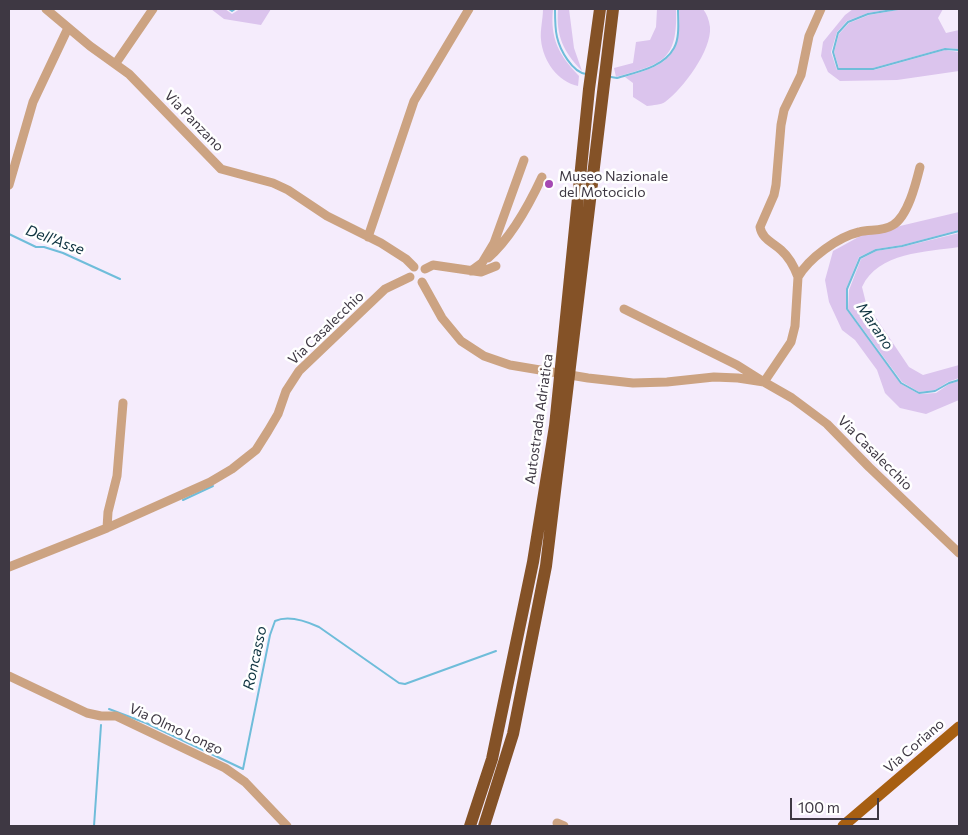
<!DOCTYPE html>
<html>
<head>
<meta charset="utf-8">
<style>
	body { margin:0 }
	#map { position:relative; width:968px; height:835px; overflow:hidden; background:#f5ecfc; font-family:Commissioner,sans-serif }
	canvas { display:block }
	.frame { position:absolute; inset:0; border:10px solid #3e3843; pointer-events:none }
	.scale { position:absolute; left:790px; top:798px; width:89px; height:22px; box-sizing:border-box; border:2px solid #3e3843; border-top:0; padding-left:6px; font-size:15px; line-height:18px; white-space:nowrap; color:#3e3843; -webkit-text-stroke:4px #fff; paint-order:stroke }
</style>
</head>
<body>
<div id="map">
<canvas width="968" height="835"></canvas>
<div class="frame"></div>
<div class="scale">100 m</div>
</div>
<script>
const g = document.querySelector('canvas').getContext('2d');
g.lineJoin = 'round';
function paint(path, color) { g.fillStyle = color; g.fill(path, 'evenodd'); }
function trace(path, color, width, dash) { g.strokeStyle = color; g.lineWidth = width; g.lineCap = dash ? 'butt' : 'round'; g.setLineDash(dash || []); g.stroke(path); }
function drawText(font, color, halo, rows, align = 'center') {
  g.font = font + ' Commissioner,sans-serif'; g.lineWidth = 5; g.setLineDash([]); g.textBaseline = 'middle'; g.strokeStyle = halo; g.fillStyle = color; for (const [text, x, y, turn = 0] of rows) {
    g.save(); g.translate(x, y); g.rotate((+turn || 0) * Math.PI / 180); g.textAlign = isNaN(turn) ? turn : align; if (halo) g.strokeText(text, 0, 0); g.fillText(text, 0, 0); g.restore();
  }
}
paint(new Path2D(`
	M211,9H225L232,14L240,9H271L261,25L224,19Z
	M543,9H553C550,39 559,55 579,76L578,86C558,82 543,61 541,40C540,30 543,19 543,9Z
	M558,9H569L574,48L582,71C563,51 556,36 558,9Z
	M657,9H676C678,61 662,64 616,77L614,68L633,63L636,42L650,40L656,27Z
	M679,9H703C707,14 709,20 710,27C712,50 683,89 665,102C661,105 653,105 647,106L633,97V83L625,77C669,64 681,57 679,9Z
	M853,9H893L868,13L847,21L837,32L831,52L837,70H874L945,50L959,52V71L897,80L840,81L828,72L821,56L823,42L845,15Z
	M903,9H943L938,18L946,33L959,30V49L945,48L873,68H839L834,52L839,34L849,23L869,15Z
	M959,212V230L902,245L876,249L859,257L846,289V309L901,384L919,394L936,393L949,384L959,381V400L926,414L900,408L885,393L877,370L855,340L842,330L829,302L825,280L833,251L864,234L881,233L900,226Z
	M959,233V247C926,252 878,252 862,287L866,303L909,367L923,375L959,365V378L948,382L935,390L919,392L902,382L848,309L849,290L861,259L876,251L902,247Z`), '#dbc4ed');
trace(new Path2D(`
	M229,9L232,11L235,9
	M555,9C555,17 555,29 557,37C560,50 572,72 586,74
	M898,9L868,14L848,22L838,33L833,52L838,69H873L945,49L959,50
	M611,77L617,78C636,72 663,68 674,48C680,37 678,21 678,9
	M959,231L902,246L876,250L860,258L847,289V309L901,383L919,393L935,391L949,383L959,380
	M9,234L36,247H44L63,253L120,279
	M183,500L213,486
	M109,709L146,723L243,769L270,635L275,621C288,615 306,621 319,627L399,683L405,684L496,651
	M94,826L101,725`), '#6fbdda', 2);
trace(new Path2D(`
	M46,9L90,46L129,74L221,169L273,183L288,190L327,216L381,243L406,259L414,267
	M116,63L153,9
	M9,185L33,102L68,28
	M368,237L414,101L469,9
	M488,258C512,237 529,205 542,177
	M425,269L433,265L481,272L496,266
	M471,271L482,263L494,243L524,160
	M798,277C809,258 838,237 859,232C870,229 882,232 893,225C908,216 916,183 920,167
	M422,282L442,318L461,341L484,356L510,365L588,378L633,383L667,382L714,377L738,378L764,382L792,398L827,424L869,467L959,553
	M624,309L737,365L764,382L791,342L795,326L798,277C794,266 789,257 781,250C772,242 762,239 760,227L774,195L776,185L781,125L784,110L801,75L809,36L821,9
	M107,528L108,512L117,476L123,403
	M9,567L107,528L210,482L232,469L256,450L268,431L278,414L286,391L299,371L385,289L410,277
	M9,676L87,713L101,716H116L225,768L245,782L287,826
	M557,823L564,826`), '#cca382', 9);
trace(new Path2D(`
	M843,826L959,727`), '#a75f12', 11);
trace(new Path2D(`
	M470,826L492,759L533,562L555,426L589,89L600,9
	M484,826L513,734L546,566L613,9`), '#845227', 12);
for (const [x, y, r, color] of [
	[549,184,5,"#a549b3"]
]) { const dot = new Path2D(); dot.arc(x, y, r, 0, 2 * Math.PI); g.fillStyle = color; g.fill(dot); trace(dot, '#fff', 2); }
drawText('14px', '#3e3843', '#fff', [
	["Via Panzano",194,121,46],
	["Via Casalecchio",326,328,-44],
	["Autostrada Adriatica",539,419,-82],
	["Via Casalecchio",875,453,45],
	["Via Olmo Longo",176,729,25],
	["Via Coriano",914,746,-41]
]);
drawText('14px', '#3e3843', '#fff', [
	["Museo Nazionale",559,176],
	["del Motociclo",559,192]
], 'left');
drawText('italic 15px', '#0f3441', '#fff', [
	["Dell'Asse",55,240,20],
	["Marano",875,326,56],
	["Roncasso",255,658,-78]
]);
</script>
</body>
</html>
